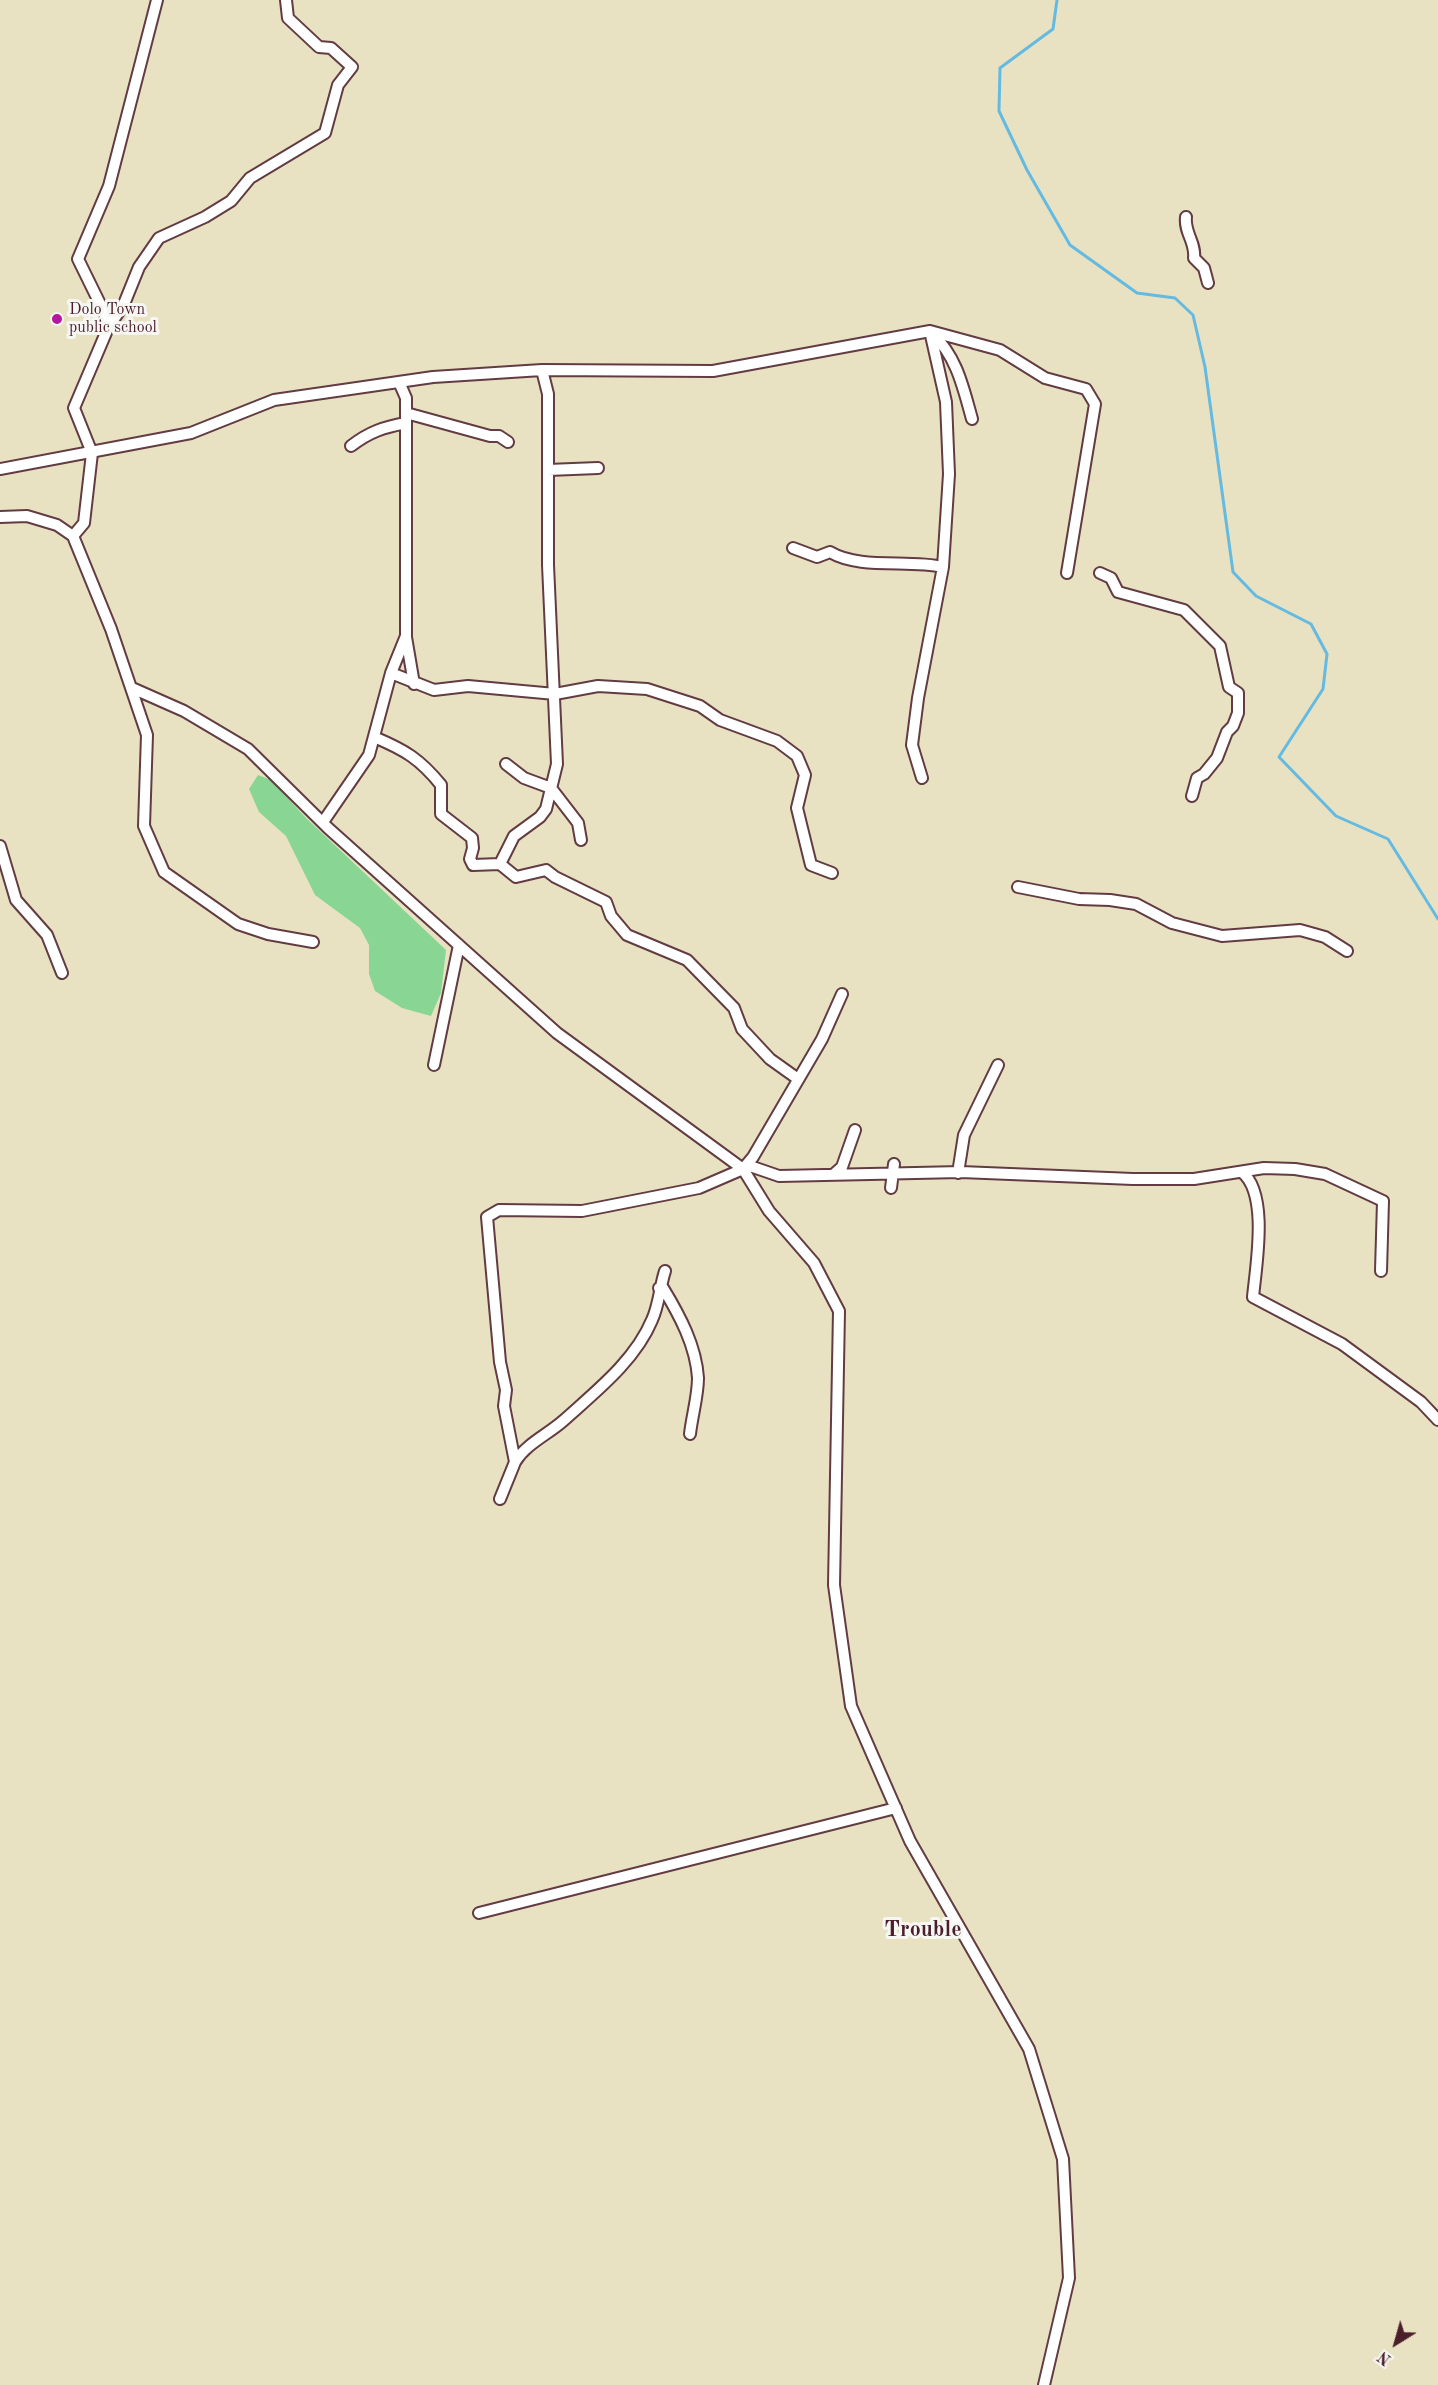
<!DOCTYPE html>
<html>
<head>
<meta charset="utf-8">
<style>
	body { margin:0 }
	#map { position:relative; width:1438px; height:2385px; overflow:hidden; background:#e8e2c2; font-family:"Old Standard TT",serif }
	canvas { display:block }
	.north { position:absolute; left:1366px; top:2313px; width:60px; height:60px; -webkit-text-stroke:4px #f6f6f2; paint-order:stroke; rotate:217deg; font-size:16px; font-weight:700; line-height:24px; text-align:center; color:#4a1f2b }
	.north::after { content:''; display:block; margin:auto; width:21px; height:27px; background:#4a1f2b; clip-path:polygon(50% 0,100% 100%,50% 72%,0 100%) }
</style>
</head>
<body>
<div id="map">
<canvas width="1438" height="2385"></canvas>
<div class="north">N</div>
</div>
<script>
const g = document.querySelector('canvas').getContext('2d');
g.lineJoin = 'round';
function paint(path, color) { g.fillStyle = color; g.fill(path, 'evenodd'); }
function trace(path, color, width, dash) { g.strokeStyle = color; g.lineWidth = width; g.lineCap = dash ? 'butt' : 'round'; g.setLineDash(dash || []); g.stroke(path); }
function drawText(font, color, halo, rows, align = 'center') {
  g.font = font + ' "Old Standard TT",serif'; g.lineWidth = 6; g.setLineDash([]); g.textBaseline = 'middle'; g.strokeStyle = halo; g.fillStyle = color; for (const [text, x, y, turn = 0] of rows) {
    g.save(); g.translate(x, y); g.rotate((+turn || 0) * Math.PI / 180); g.textAlign = isNaN(turn) ? turn : align; if (halo) g.strokeText(text, 0, 0); g.fillText(text, 0, 0); g.restore();
  }
}
paint(new Path2D(`
	M258,775L271,780L306,818L446,950L441,993L431,1016L402,1008L375,991L369,974V945L360,928L315,895L286,836L259,812L249,789Z`), '#88d594');
trace(new Path2D(`
	M1057,0L1053,29L1000,68L999,111L1027,170L1070,245L1137,293L1175,298L1193,315L1205,367L1233,572L1256,596L1311,624L1327,654L1323,689L1279,757L1336,816L1388,839L1438,919`), '#65bae1', 3);
const minor = new Path2D(`
	M1186,217C1184,233 1196,242 1194,258L1204,268L1208,283
	M108,328L124,304L139,267L159,238L205,217L231,201L250,178L325,133L338,85L352,67L331,48L319,47L288,18L286,0
	M932,333C957,357 963,387 972,419
	M406,413L490,436H499L508,442
	M351,446C369,432 384,427 406,423
	M0,469L191,433L274,400L433,377L542,370L713,371L930,331L1000,350L1045,378L1086,389L1095,404L1067,573
	M548,470L598,468
	M0,517L27,516L57,525L73,536L111,629L147,735L144,826L164,872L238,924L268,934L313,942
	M73,536L84,523L92,453L74,408L108,328L104,312L78,259L109,186L157,0
	M793,548L817,557L830,552C860,570 909,559 943,567
	M1100,573L1111,578L1118,592L1184,610L1220,646L1229,687L1238,693V713L1233,726L1227,732L1217,758L1204,774L1197,778L1192,796
	M406,637L414,684
	M391,673L434,690L468,686L555,694L598,686L647,689L700,706L720,720L777,741L797,756L805,775L797,808L811,865L832,873
	M132,688L184,711L248,749L328,828L557,1033L743,1169L769,1211L814,1263L839,1311L834,1585L851,1706L910,1841L1029,2049L1063,2159L1069,2278L1044,2385
	M374,737C405,750 420,759 441,785V814L472,838L473,848L470,859L473,865L500,864L516,877L546,870L555,877L606,902L611,916L627,935L687,960L734,1008L742,1029L770,1059L798,1079
	M506,764L524,778L551,788L578,823L581,840
	M922,778L912,745L918,698L943,567L949,474L946,402L930,331
	M323,822L369,755L391,673L406,636V398L399,382
	M0,846L16,900L47,935L62,973
	M500,864L514,836L540,817L546,809L557,764L548,565V394L542,370
	M1018,887L1079,899L1110,900L1136,904L1172,923L1222,936L1300,930L1325,937L1347,951
	M434,1065L459,945
	M747,1165L779,1176L961,1172L1133,1179H1194L1264,1168L1295,1169L1325,1174L1383,1201L1381,1271
	M1242,1172C1269,1194 1256,1265 1253,1297L1342,1344L1421,1402L1438,1420
	M958,1173L964,1135L998,1065
	M834,1174L842,1167L855,1130
	M891,1188L894,1164
	M665,1271C660,1286 659,1305 652,1320C635,1361 595,1392 563,1421C547,1435 526,1444 515,1462L504,1406L506,1390L500,1362L487,1217L499,1210L582,1211L699,1188L743,1169L753,1157L822,1039L842,994
	M659,1288H663C680,1316 696,1346 698,1378C698,1396 692,1416 690,1434
	M500,1499L515,1462
	M479,1913L896,1808`);
trace(minor, '#623c42', 14);
trace(minor, '#fff', 10);
for (const [x, y, r, color] of [
	[57,319,6,"#b5179e"]
]) { const dot = new Path2D(); dot.arc(x, y, r, 0, 2 * Math.PI); g.fillStyle = color; g.fill(dot); trace(dot, '#f6f6f2', 2); }
drawText('16px', '#4a1f2b', '#f6f6f2', [
	["Dolo Town",69,310],
	["public school",69,328]
], 'left');
drawText('bold 22px', '#4a1f2b', '#f6f6f2', [
	["Trouble",923,1930]
]);
</script>
</body>
</html>
